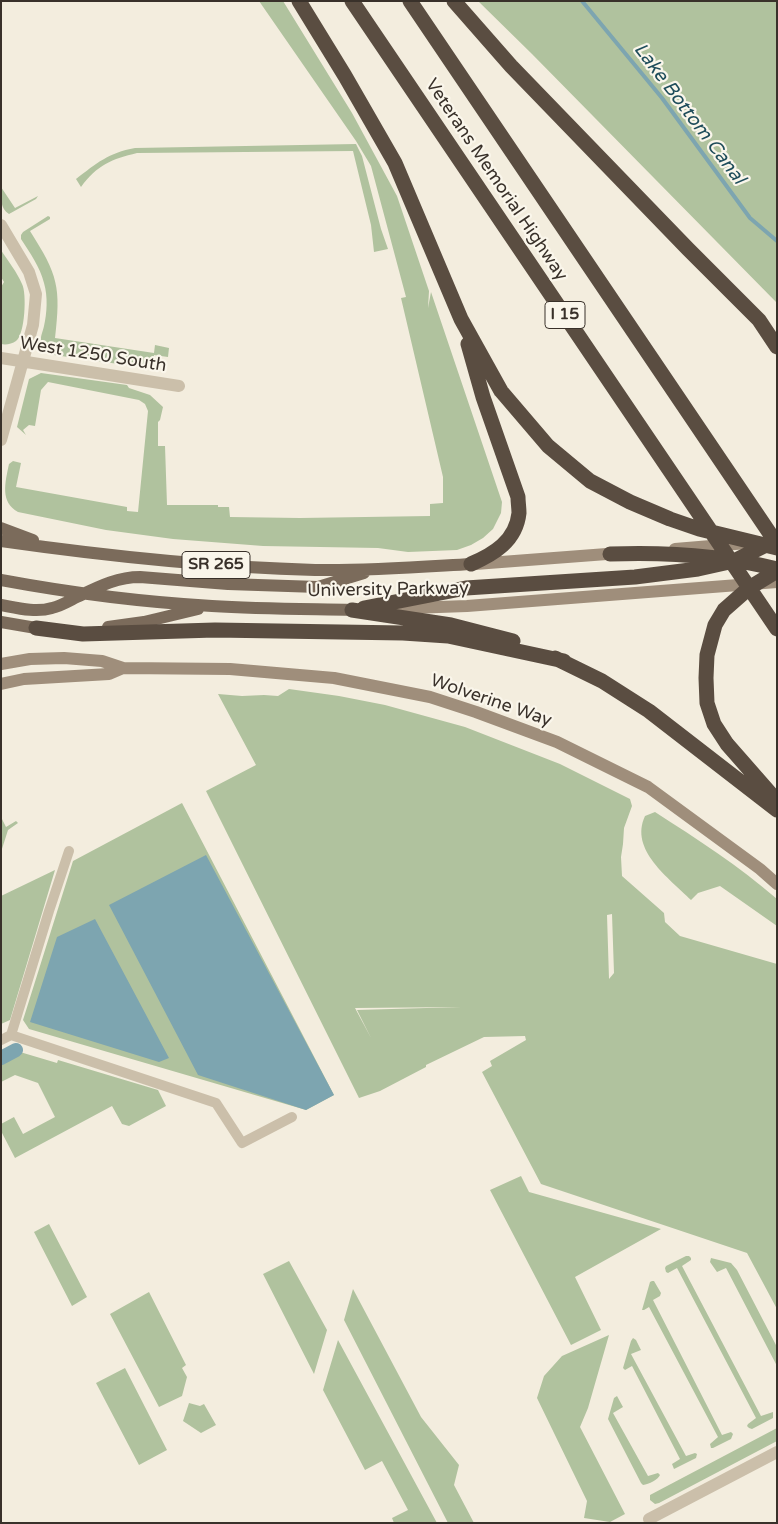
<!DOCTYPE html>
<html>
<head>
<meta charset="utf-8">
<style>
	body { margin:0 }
	#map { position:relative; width:778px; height:1524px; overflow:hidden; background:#f3edde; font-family:"Varela Round",sans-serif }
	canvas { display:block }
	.frame { position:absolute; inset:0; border:2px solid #39312a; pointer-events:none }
</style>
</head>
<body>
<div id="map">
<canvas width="778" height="1524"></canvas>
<div class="frame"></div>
</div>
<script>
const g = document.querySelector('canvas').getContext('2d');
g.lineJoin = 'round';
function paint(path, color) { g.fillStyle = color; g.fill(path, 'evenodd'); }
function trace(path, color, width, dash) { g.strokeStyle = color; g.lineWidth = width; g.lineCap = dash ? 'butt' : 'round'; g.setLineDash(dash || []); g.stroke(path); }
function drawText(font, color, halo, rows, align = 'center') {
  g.font = font + ' "Varela Round",sans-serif'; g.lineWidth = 4.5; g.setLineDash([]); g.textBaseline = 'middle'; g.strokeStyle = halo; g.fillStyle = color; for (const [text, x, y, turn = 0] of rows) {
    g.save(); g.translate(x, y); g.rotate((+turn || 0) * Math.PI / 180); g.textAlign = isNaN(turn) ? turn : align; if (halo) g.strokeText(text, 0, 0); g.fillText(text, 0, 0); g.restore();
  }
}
paint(new Path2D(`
	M259,1H283L352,113L397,196L429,291L428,308L431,292L502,502L501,513L493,529L483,538L471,545L457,550L408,552L378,548L263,546L173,539L106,530L18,512C0,502 5,483 9,464L13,461L21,463L16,487L127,507V511L138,512L148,411L145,404L139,400L48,382L41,390L35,426L29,425L23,430L26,435L17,427L29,379L41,373L127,385L129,388L150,395L163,407L160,420L158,422V446H165L167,505H218V507H229L230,517L300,518L430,516V504L443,503V477L401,298L406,297L371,166L356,141Z
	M478,1H777V303L532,54Z
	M356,144L362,156L381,229L388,249L374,252L371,225L353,151L137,153C112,159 97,165 81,187L76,179C97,163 108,153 135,148Z
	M1,187L15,208L38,196L36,199L9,214C0,209 1,197 1,187Z
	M48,216L50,217V219L30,231C58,275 61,287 55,338L154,353L155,345L169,348L168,357L154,355L153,366L148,365L147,368L54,355C48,353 42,349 41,342C40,337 43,331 44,326C47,313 48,297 44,283C40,267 30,253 21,239V235L23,232Z
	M1,250C8,261 17,272 22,284C27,293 25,335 16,341C12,344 6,345 1,344V287L4,282L1,277Z
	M289,689L339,696L385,705L465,727L560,764L630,799L632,806L624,828L623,844L621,857L622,876L664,913L665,922L680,936L777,964V1309L747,1253L541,1184L482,1072L492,1066L490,1061L526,1040L525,1036L484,1037L426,1065V1067L380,1091L359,1098L206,791L256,765L218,694L242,696L264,695L278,696ZM612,914L614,973L609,979L607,915ZM461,1007L357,1010L371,1038L355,1008Z
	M182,803L334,1095L306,1110L29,1029L23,1020L73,861Z
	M655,812C697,839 739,866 777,899V926L720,886L698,893L691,900C669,878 629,850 645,816Z
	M1,817L6,827L16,821L18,823L8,830L1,852Z
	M55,870L10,1020L1,1024V896Z
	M20,1052L57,1063L58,1060L158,1090L166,1106L129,1126L122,1124L112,1106L15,1158L1,1131V1124L14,1117L23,1134L55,1117L38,1083L15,1075L1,1082V1061Z
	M521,1176L529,1192L661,1229L575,1277L601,1330L571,1345L490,1190Z
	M49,1224L87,1297L72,1306L34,1232Z
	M686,1256H689L691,1258V1260L682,1266L761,1416L773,1412V1418L752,1429L749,1428L747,1426L748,1424L756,1418L677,1268L668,1273L666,1272L665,1268L666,1266Z
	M711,1258L731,1263L737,1270L777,1347V1366L726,1268L717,1272L710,1262Z
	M289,1261L327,1330L314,1374L263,1274Z
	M652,1281H654L661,1293L660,1296L653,1300L722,1435L731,1432L733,1434L731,1439L713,1448H711L710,1444L718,1437L649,1307L644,1310H642L650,1282Z
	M353,1289L421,1417L459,1465L454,1485L474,1523H448L344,1320Z
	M149,1292L186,1365L182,1368L187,1377L182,1396L159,1407L110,1314Z
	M609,1335L588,1408L580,1427L625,1514L610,1522L584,1518L587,1501L537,1398L544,1376L562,1356Z
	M633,1338L636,1340L641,1350L631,1354L686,1456L695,1453L697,1454L696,1458L674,1469L672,1464L680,1459L632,1366L625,1370L623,1368L631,1341Z
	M338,1340L437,1523H394L392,1518L408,1510L382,1461L365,1470L323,1390Z
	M125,1368L167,1450L139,1465L96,1383Z
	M617,1396L623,1407L613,1413L648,1476L658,1473L660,1475C658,1480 649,1484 643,1485L641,1483L608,1419L614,1398Z
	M189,1403L200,1406L204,1404L216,1425L201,1433L183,1421Z
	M777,1428V1441L659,1503L655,1504L650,1500V1495Z`), '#b0c29e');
paint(new Path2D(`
	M206,855L334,1095L306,1110L198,1075L109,905Z
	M95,919L169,1058L159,1062L30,1022L57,937Z`), '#7da5b0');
trace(new Path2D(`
	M582,1L662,98L750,218L777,241`), '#7da5b0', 4);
trace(new Path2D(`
	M1,1058L16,1050`), '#7da5b0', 14);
trace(new Path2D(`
	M69,851L49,911L11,1035L216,1103L242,1143L292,1117
	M1,1040L11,1035`), '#cbbfaa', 10);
trace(new Path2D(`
	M1,225L29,272L36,294L33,325L1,440
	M1,358L179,386
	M649,1519L777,1452`), '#cbbfaa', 12);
trace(new Path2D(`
	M675,549L747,543
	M475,564L620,553
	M382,609L467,606L777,582
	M1,664L30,659L64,658L102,661L123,668L230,669L334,678L430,697L476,712L557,742L648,787L760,869L777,884
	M1,684L24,679L109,674L123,668`), '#9f8e7b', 12);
trace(new Path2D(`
	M1,528L33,540
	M1,541C106,556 210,567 315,570C367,571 419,567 471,564
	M1,580C71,593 141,602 212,606C259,609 306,609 352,610
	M1,605C17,608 36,613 52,608C61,606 69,601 77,597C98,587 117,577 140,577L228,584L318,587L364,573
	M1,622L36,628H45
	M108,627L144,622L198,609`), '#7b6b5b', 12);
trace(new Path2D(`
	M299,1L345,76L395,163L461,319L501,391L548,446L590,481L630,502L670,519L699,529L777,548
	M352,1L777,629
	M410,1L777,544
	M454,1L511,66L688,249L759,320L777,347
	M468,344L483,397L518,497C518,502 519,508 519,513C516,541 494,554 471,564
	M610,554C666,552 722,555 777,569
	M777,571L749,588L724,610L715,625L707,655L706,678L707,703L714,724L727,744L777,801
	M364,608L466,588L635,577L698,569L734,561L768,544
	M352,610L451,625L513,641
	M36,628L83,634L215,630L403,633L448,636L564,661
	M555,658L602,681L649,711L777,810`), '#5a4d41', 15);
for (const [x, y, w] of [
	[565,315,40],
	[216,565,68]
]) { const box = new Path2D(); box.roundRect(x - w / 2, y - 13.5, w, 27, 4); g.fillStyle = '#faf6eb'; g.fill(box); trace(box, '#39312a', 1); }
drawText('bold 16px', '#39312a', null, [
	["I 15",565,315],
	["SR 265",216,565]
]);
drawText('18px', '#39312a', '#faf6eb', [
	["Veterans Memorial Highway",496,180,56],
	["West 1250 South",93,355,9],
	["University Parkway",388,590,-1],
	["Wolverine Way",491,701,19]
]);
drawText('italic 19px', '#1f4d5b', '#faf6eb', [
	["Lake Bottom Canal",689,114,53]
]);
</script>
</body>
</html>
